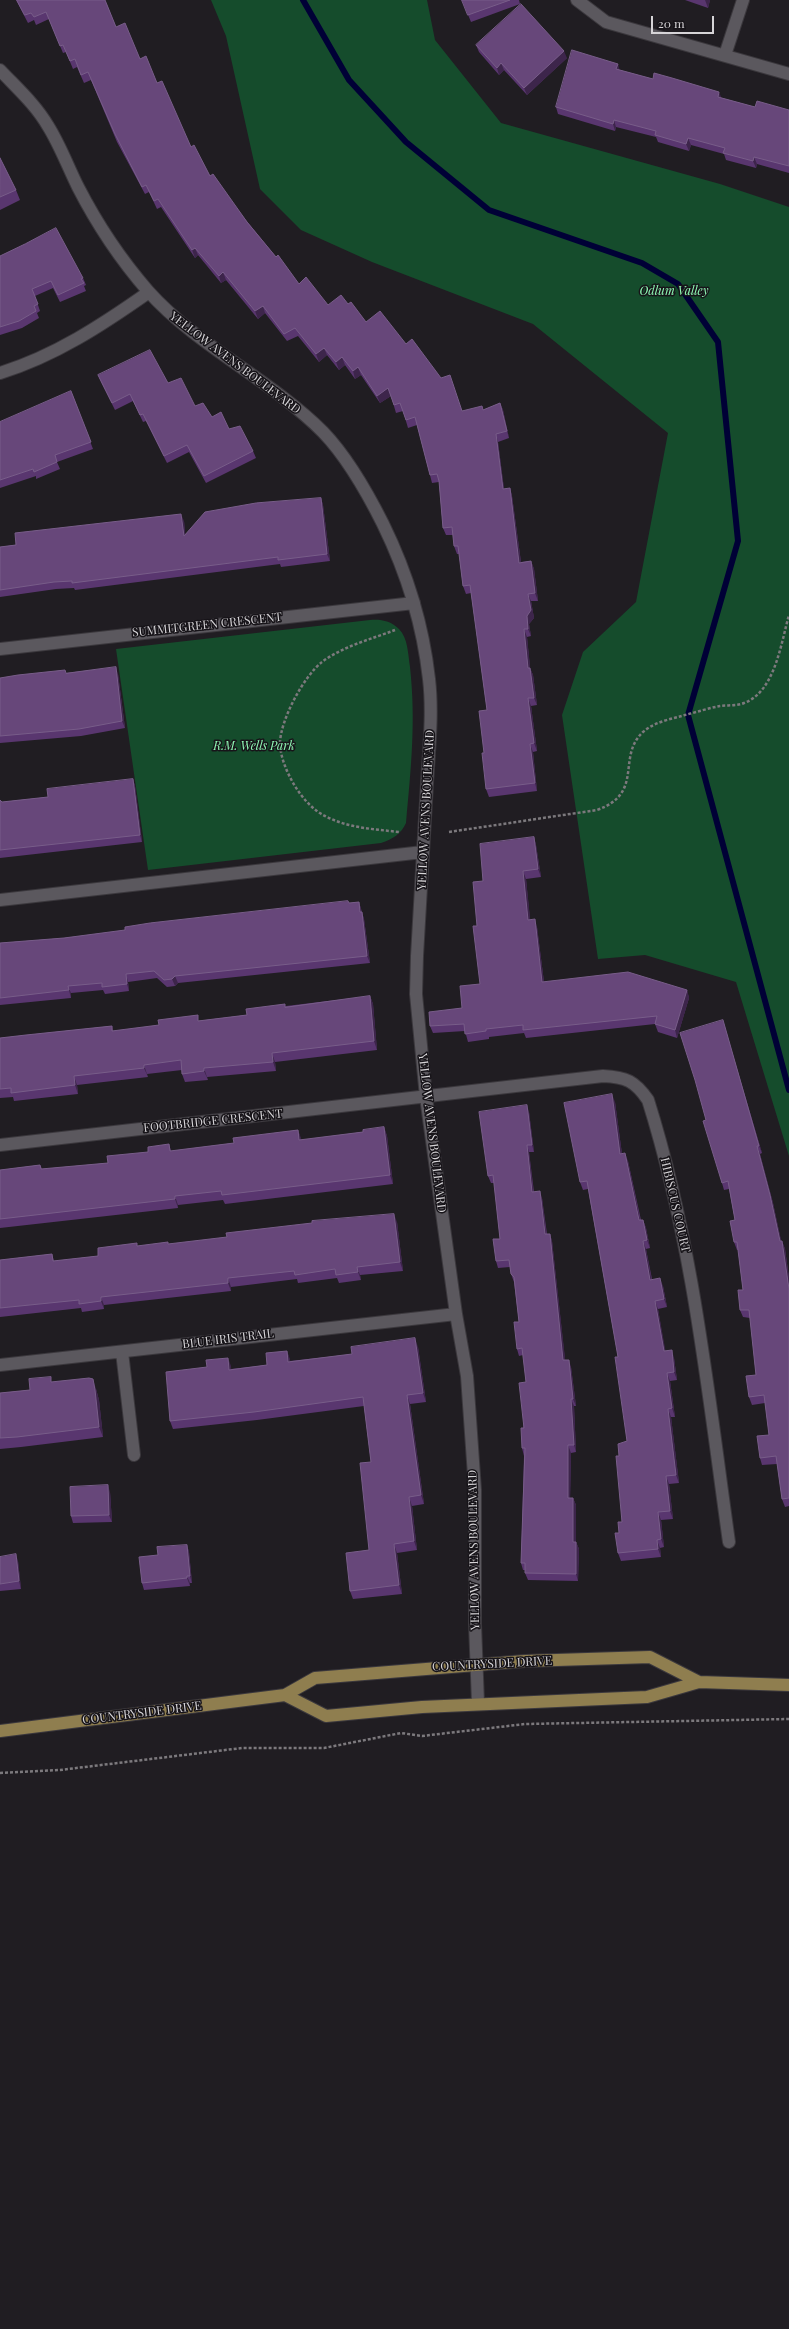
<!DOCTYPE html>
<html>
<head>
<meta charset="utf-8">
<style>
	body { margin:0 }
	#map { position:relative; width:789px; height:2329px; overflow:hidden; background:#201d22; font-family:"Playfair Display",serif }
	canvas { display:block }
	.scale { position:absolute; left:651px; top:16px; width:63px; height:18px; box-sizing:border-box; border:2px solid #d6d4d7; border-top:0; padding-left:5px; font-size:12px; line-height:14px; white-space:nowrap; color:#d6d4d7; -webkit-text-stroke:3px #171419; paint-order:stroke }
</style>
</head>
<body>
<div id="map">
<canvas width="789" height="2329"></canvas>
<div class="scale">20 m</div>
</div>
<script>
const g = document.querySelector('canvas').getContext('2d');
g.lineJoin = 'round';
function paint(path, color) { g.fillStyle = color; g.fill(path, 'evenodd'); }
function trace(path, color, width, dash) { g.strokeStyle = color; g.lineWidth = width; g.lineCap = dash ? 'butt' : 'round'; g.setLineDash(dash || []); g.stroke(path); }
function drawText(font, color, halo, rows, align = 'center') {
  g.font = font + ' "Playfair Display",serif'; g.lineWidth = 3; g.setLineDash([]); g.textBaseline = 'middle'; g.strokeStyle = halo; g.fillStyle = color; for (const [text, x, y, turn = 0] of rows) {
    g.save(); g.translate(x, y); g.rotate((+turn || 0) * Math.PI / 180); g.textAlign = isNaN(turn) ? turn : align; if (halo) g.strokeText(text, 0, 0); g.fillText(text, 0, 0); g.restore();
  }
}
paint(new Path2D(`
	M211,0H427L435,40L501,123L720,184L789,207V1156L736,982L645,955L598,959L562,715L583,652L636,602L668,433L533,324L372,262L301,230L260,189L226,36Z
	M370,620C381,619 391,621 399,629C408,638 408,654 410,667C416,722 411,768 406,823C401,834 393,839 381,843L148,870L116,649Z`), '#154c2c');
trace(new Path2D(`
	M303,0L349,80L406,142L489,210L642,263L678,284L718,342L738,541L688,715L789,1090`), '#000036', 6);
const minor = new Path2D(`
	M577,0L606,22L789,74
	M725,55L743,0
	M0,70C17,88 36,105 48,126C60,145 68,167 78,187C97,224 121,260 148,291C198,347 270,379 323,432C348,458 367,492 383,524C407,573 423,625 429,679C433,713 429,749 427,783C424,841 420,899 417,956L416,994L426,1097L456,1314L467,1376L475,1490V1624L478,1703
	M0,373C55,356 102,325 149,292
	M0,649L414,603
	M0,900L423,852
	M0,1145L603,1076C626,1077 635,1081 648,1100C693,1243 708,1393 729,1542
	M122,1352L134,1455
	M0,1365L456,1314`);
const major = new Path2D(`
	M285,1695L326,1716L422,1707L647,1697L699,1682L789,1685
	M0,1731L285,1695L315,1678L525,1661L650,1657L699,1682`);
trace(minor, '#3b383d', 14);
trace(major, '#3b383d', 14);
trace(new Path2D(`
	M395,630C372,639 343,646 322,662C304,676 280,720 280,744C281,768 302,805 325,816C348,828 373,829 399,832
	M449,832L597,810C645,793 616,757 643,732C654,722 671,719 685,715C697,712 709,708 720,706C728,705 737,706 744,703C775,692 781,643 789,615
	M0,1773L60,1770L242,1748H324L401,1733L422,1736L525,1724L789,1719`), '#7c797d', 2.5, [3, 2]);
trace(minor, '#5b585e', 12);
trace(major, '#8f7e4f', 12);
paint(new Path2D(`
	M16,0H105L116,27L140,59L157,83L191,147L210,176L276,257L299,284L328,305L348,304L366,322L406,344L462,411L483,410L500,403L503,410L509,438L498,442L504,489L510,488L512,496L521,562L531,561L534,569L538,601H531L534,618L529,624L531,636L527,637L530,668L533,675L537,705L531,706L537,751L533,752L537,791L489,797L486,789L484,753L487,710L471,593L466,594L463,586L459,554H457L454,546L453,535H446L443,528L439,482L432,483L430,475L417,425L408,428L403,411L396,413L391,396L380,403L361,375L355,379L345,365L339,370L327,355L319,362L298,336L287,341L265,313L258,319L226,280L221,283L198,255L195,258L161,207L157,209L149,192L145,194L117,142L91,80L84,83L77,67L73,69L66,52L63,53L49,19L36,25L34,20L28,23Z
	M462,0H519L520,4L471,22Z
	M685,0H710L708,8Z
	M476,45L567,58L527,95L504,70L499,75L479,52Z
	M620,70L755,107L789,110V173L757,164L756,168L726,160L724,154L691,145L689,151L658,142L656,137L616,127L615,131L558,114L556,107Z
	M0,158L16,190L20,200L0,210Z
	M0,256L83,278L86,285L84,286L86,291L60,302L53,288L35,296L40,311L37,313L39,318L22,328L0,335Z
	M98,375L168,383L195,406L229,429L253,451L256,458L206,483L189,452L167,463L146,421L143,422L133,401L115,410L101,382Z
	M71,391L93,449L57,462L60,469L36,479V476L0,488V422Z
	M321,498L323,505L330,561L281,567L280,564L75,590L74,588L56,589L0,597V547L184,521L185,534Z
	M66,673L118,674L125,728L81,736L0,743V682Z
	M133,779L135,786L142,842L0,858V800L2,802L48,797Z
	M534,837L536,845L541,877L526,879L530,920L537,927L544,982L687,990L689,998L677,1038L658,1032L655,1024L526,1038L524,1033L489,1037V1039L468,1042L465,1031L433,1033L430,1026L462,1008L480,984L477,926L483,881Z
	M359,902L364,919L370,963L178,983L175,986L167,987L157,978L128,982L129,991L105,994L103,990L71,993V998L0,1005V943L64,938Z
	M370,996L373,1004L377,1050L275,1062L276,1071L207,1077L208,1080L185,1082L182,1074V1070L147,1074L148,1077L77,1085L78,1094L14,1101L13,1097L0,1098V1038L112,1026L113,1031L247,1015L286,1006Z
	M723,1020L725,1028L762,1153L760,1154L773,1203L781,1241H782L785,1249L789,1278V1506L785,1507L782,1499L777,1464L762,1465L760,1458L769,1435L765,1403L752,1405L749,1397L756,1375L750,1318L743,1317L740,1310L743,1290L738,1250H737L734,1242L735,1220L729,1189L724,1190L722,1183L706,1120Z
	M615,1102L622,1154L628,1161L641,1220H643L646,1228L650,1248L646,1249L652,1279L663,1286L667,1307L658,1309L665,1351L674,1358L677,1380L670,1381L675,1417H671L679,1483L669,1484L673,1519L661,1520L664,1547L660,1548L661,1557L621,1561L618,1553L619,1533L622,1522L619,1456L627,1441L618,1357L588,1189L583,1190L580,1182Z
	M529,1112L534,1152H529L534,1192L542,1198L547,1234H550L552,1241L565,1360L571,1367L576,1406H574L576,1452L571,1453L570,1498H573L576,1505V1542L579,1549L578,1581L528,1580L525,1573V1570H523L521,1563L524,1456L522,1448L526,1382L523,1355L519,1356L517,1349L519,1322L514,1282L511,1274L510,1267L498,1268L496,1261L500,1239L494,1183H491L488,1176Z
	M384,1127L387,1136L393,1184L225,1204L223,1200L178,1205V1208L0,1228V1170L40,1165L42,1169L108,1163L148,1152L169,1144L171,1151L234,1143L298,1130L301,1140L363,1132Z
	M397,1222L403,1271L360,1275L361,1280L339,1283L337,1278L298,1283L297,1279L231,1287V1291L104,1305V1309L82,1312L81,1308L0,1317V1260L52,1254L54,1261L98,1256L138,1246L169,1244Z
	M418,1347L426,1402L410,1404L424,1504L412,1506L417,1550L397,1553L402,1594L353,1599L350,1591L369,1550L371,1462L364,1406L257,1420L173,1429L170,1421L231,1366V1369L267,1365L287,1351L290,1361Z
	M53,1382L96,1389L99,1400L103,1437L21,1447L0,1449V1393L30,1390Z
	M110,1492L112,1522L73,1523L71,1516Z
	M187,1545L189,1552L192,1583H190V1586L144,1590L142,1583L158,1555Z
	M0,1557L18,1561L21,1589L0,1591Z`), '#59366f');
paint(new Path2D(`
	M705,0H710L708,8Z
	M564,51L567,58L527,95L524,88Z
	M501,63L504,70L499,75L497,68Z
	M618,64L620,71L616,69Z
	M719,92L722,99L718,97Z
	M614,120L616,127L615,131L613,124Z
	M688,138L691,145L689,151L686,144Z
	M754,157L757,164L756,168L753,161Z
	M195,248L198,255L195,258L192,250Z
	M223,272L226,280L221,283L219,276Z
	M263,306L265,313L258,319L255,311Z
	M324,348L327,355L319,362L316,354Z
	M342,357L345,365L339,370L336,362Z
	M358,367L361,375L355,379L353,371Z
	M388,388L391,396L380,403L377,396Z
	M500,403L503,410L509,438L507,431Z
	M496,434L498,442L505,496L503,489Z
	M510,488L512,496L522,570L519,563Z
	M321,498L323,505L330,561L327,554Z
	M181,514L184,521L186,543L184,536Z
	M531,561L534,569L538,601L535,593Z
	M528,594L531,601L534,618L529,624L531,636L528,629L527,616Z
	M524,629L527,637L531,675L528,668Z
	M116,667L118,674L125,728L122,721Z
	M530,668L533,675L537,705L534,698Z
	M528,698L531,706L537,751L534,743Z
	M530,744L533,752L537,791L535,783Z
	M133,779L135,786L142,842L140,835Z
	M534,837L536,845L541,877L538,869Z
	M523,871L526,879L531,927L528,920Z
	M359,902L361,909L362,919L360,912Z
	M362,912L364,919L370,963L367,956Z
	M535,919L537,927L545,990L542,982Z
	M126,974L128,982L129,991L127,984Z
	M175,976L178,983L175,986L172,979Z
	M68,986L71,993V998Z
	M687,990L689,998L677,1038L675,1030Z
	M370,996L373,1004L377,1050L374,1041Z
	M723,1020L725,1028L762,1153L759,1146Z
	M272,1053L275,1062L276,1071L273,1062Z
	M144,1065L148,1077L144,1068Z
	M204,1068L208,1080L204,1071Z
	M74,1076L77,1085L78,1094L75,1085Z
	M612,1094L615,1102L623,1162L620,1154Z
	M527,1105L529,1112L534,1152L532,1145Z
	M384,1127L387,1136L393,1184L390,1175Z
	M298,1130L301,1138L302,1149L299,1140Z
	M527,1145L529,1152L534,1199L532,1192Z
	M757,1146L760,1154L773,1203L783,1249L780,1241Z
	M625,1153L628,1161L642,1229L639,1220Z
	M540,1191L542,1198L547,1241L545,1234Z
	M175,1196L178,1205V1208L175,1199Z
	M394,1214L397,1222L403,1271L400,1262Z
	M643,1220L646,1228L650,1248L647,1240Z
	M550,1234L552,1241L566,1367L563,1360Z
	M643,1241L646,1249L653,1288L650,1280Z
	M782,1241L785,1249L789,1278V1289Z
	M357,1267L360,1275L361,1280L358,1272Z
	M228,1278L231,1287V1291L228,1283Z
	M660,1278L663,1286L667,1307L664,1299Z
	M101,1297L104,1305V1309L101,1301Z
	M655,1301L658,1309L667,1359L664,1351Z
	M415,1338L418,1347L426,1402L423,1393Z
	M672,1350L674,1358L677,1380L674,1372Z
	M287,1351L290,1359L291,1370L288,1362Z
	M228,1358L231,1366L232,1378L229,1370Z
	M569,1360L571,1367L576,1406L573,1399Z
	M667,1373L670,1381L675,1417L672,1408Z
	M93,1379L96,1389L99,1400L103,1437L99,1427Z
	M407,1395L410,1404L424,1504L421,1495Z
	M571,1399L574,1406L576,1452L574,1445Z
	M668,1409L671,1417L679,1483L676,1475Z
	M568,1445L571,1453L570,1505L568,1498Z
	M666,1476L669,1484L673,1519L670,1511Z
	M108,1485L110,1492L112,1522L109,1515Z
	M409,1497L412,1506L417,1550L414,1541Z
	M573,1498L576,1505V1549L573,1542Z
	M658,1512L661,1520L664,1547L661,1539Z
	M657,1540L660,1548L661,1557L658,1549Z
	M576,1542L579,1549L578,1581L576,1574Z
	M394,1544L397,1553L402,1594L399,1585Z
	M187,1545L189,1552L192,1583L190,1576Z
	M16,1554L18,1561L21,1589L19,1581Z
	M187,1576L190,1583V1586L187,1578Z`), '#3d254b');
const building = new Path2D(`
	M17,0H105L116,27L125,23L140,59L146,56L157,83L162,81L191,147L194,145L210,176L213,174L247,222L276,257L278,255L299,284L306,277L328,305L341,295L348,304L351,302L366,322L380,311L406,344L412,339L441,378L450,375L462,411L482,406L483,410L500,403L507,431L496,434L503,489L510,488L519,563L531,561L535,593L528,594L531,610L527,616L528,629H524L528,668H530L534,698H528L534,743L530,744L535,783L486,789L482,753H484L479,711L487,710L470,585L463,586L458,546H454L452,527L443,528L439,481L437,474L430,475L415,417L406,420L400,403L394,405L388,388L377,396L358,367L353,371L342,357L336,362L324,348L316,354L295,328L284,334L263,306L255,311L223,272L219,276L195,248L192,250L158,199L154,201L146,185L142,187L115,134L88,72L81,75L75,59L70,61L63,45L60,46L46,12L34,17L31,13L25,15Z
	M462,0H510L468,15Z
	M521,4L564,51L524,88L501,63L497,68L476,45Z
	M572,50L618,64L616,69L653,79L654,73L672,78L719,92L718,97L755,107L757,101L789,110V166L754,157L753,161L723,153L725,148L688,138L686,144L655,135L656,131L614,120L613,124L556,107Z
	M0,158L16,190L0,197Z
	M56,228L83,278L81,279L84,283L58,295L51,281L32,289L38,304L34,306L36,311L19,321L0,327V256L25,244Z
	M150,350L168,383L181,378L195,406L203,403L212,417L221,412L229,429L240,426L253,451L204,476L187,445L164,456L143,414L140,415L130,394L112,403L98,375Z
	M71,391L91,442L55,455L57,462L34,472L33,469L0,480V422Z
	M321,498L327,554L278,560V557L72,583V581L54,582L0,590V547L16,545L15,533L181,514L184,536L205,512L256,503Z
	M116,667L122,721L79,729L0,736V678L18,675L65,670L66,673Z
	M133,779L140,835L0,850V800L2,802L48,797L47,789Z
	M534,837L538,869L523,871L528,920L535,919L542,982L628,972L687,990L675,1030L655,1024L657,1016L523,1030V1025L486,1029V1031L465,1034L464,1024L430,1026L429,1012L462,1008L460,986L480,984L473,926H477L473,882L483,881L480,844Z
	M348,901L349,903L359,902L360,912H362L367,956L175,976L172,979L164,980L154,971L126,974L127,984L102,987V983L68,986L69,990L0,998V943L64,938L125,930V927L150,923Z
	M370,996L374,1041L272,1053L273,1062L204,1068V1071L182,1074L181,1060L144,1065V1068L74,1076L75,1085L11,1093V1088L0,1089V1038L26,1035L112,1026V1031L159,1025L158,1020L198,1015V1021L247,1015L246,1009L285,1004V1007Z
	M723,1020L759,1146H757L770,1195L780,1241H782L789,1289V1498L782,1499L776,1456L760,1458L757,1436L769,1435L764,1395L749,1397L746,1376L756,1375L749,1310H740L738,1290H743L737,1242H734L730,1221L735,1220L728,1181L722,1183L703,1121L706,1120L695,1080L680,1033Z
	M612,1094L620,1154L625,1153L639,1220H643L647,1240L643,1241L650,1280L660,1278L664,1299L655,1301L664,1351L672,1350L674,1372L667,1373L672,1408L668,1409L676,1475L666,1476L670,1511L658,1512L661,1539L657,1540L658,1549L618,1553L615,1533H619L618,1522H622L616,1456H619L618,1444L627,1441L615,1357H618L587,1181L580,1182L564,1103Z
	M527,1105L532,1145H527L532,1192L540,1191L545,1234H550L563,1360H569L573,1399H571L574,1445H568V1498H573V1542H576V1574L525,1573V1563H521L525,1448H522L521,1428H524L519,1383L526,1382L522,1348L517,1349L514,1322H519L514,1277L511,1274L509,1260L496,1261L493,1239H500L493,1175L488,1176L479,1112Z
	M384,1127L390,1175L222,1195L221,1191L175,1196V1199L0,1219V1170L40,1165L41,1169L108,1163L107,1156L148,1152V1147L169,1144L170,1151L234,1143L233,1138L298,1130L299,1140L363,1132V1130Z
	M394,1214L400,1262L357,1267L358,1272L336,1275L335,1269L295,1275L294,1271L228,1278V1283L101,1297V1301L79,1304V1300L0,1308V1260L52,1254L53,1261L98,1256V1248L137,1243V1246L168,1242V1244L227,1237L226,1233L312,1223V1221Z
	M415,1338L423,1393L407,1395L421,1495L409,1497L414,1541L394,1544L399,1585L350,1591L346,1553L369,1550L360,1463L371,1462L363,1397L254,1412L170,1421L166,1372L207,1367L206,1360L228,1358L229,1370L267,1365L266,1353L287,1351L288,1362L352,1354L351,1347Z
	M51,1377V1382L89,1378L93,1379L95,1390L99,1427L17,1437L0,1438V1393L30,1390L29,1379Z
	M108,1485L109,1515L71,1516L70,1487Z
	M187,1545L190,1576H187V1578L142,1583L139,1557L158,1555L157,1547Z
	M16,1554L19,1581L0,1584V1557Z`);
paint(building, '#67477a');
trace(building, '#785d89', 1);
drawText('italic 12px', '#90fbb6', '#171419', [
	["Odlum Valley",674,291],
	["R.M. Wells Park",254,746]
]);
drawText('12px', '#d6d4d7', '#171419', [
	["YELLOW AVENS BOULEVARD",235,363,37],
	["SUMMITGREEN CRESCENT",207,625,-6],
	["YELLOW AVENS BOULEVARD",426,810,-87],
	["FOOTBRIDGE CRESCENT",213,1121,-6],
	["YELLOW AVENS BOULEVARD",432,1133,83],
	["HIBISCUS COURT",675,1205,77],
	["BLUE IRIS TRAIL",228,1339,-7],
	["YELLOW AVENS BOULEVARD",474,1550,-91],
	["COUNTRYSIDE DRIVE",492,1664,-3],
	["COUNTRYSIDE DRIVE",142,1713,-7]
]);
</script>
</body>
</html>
